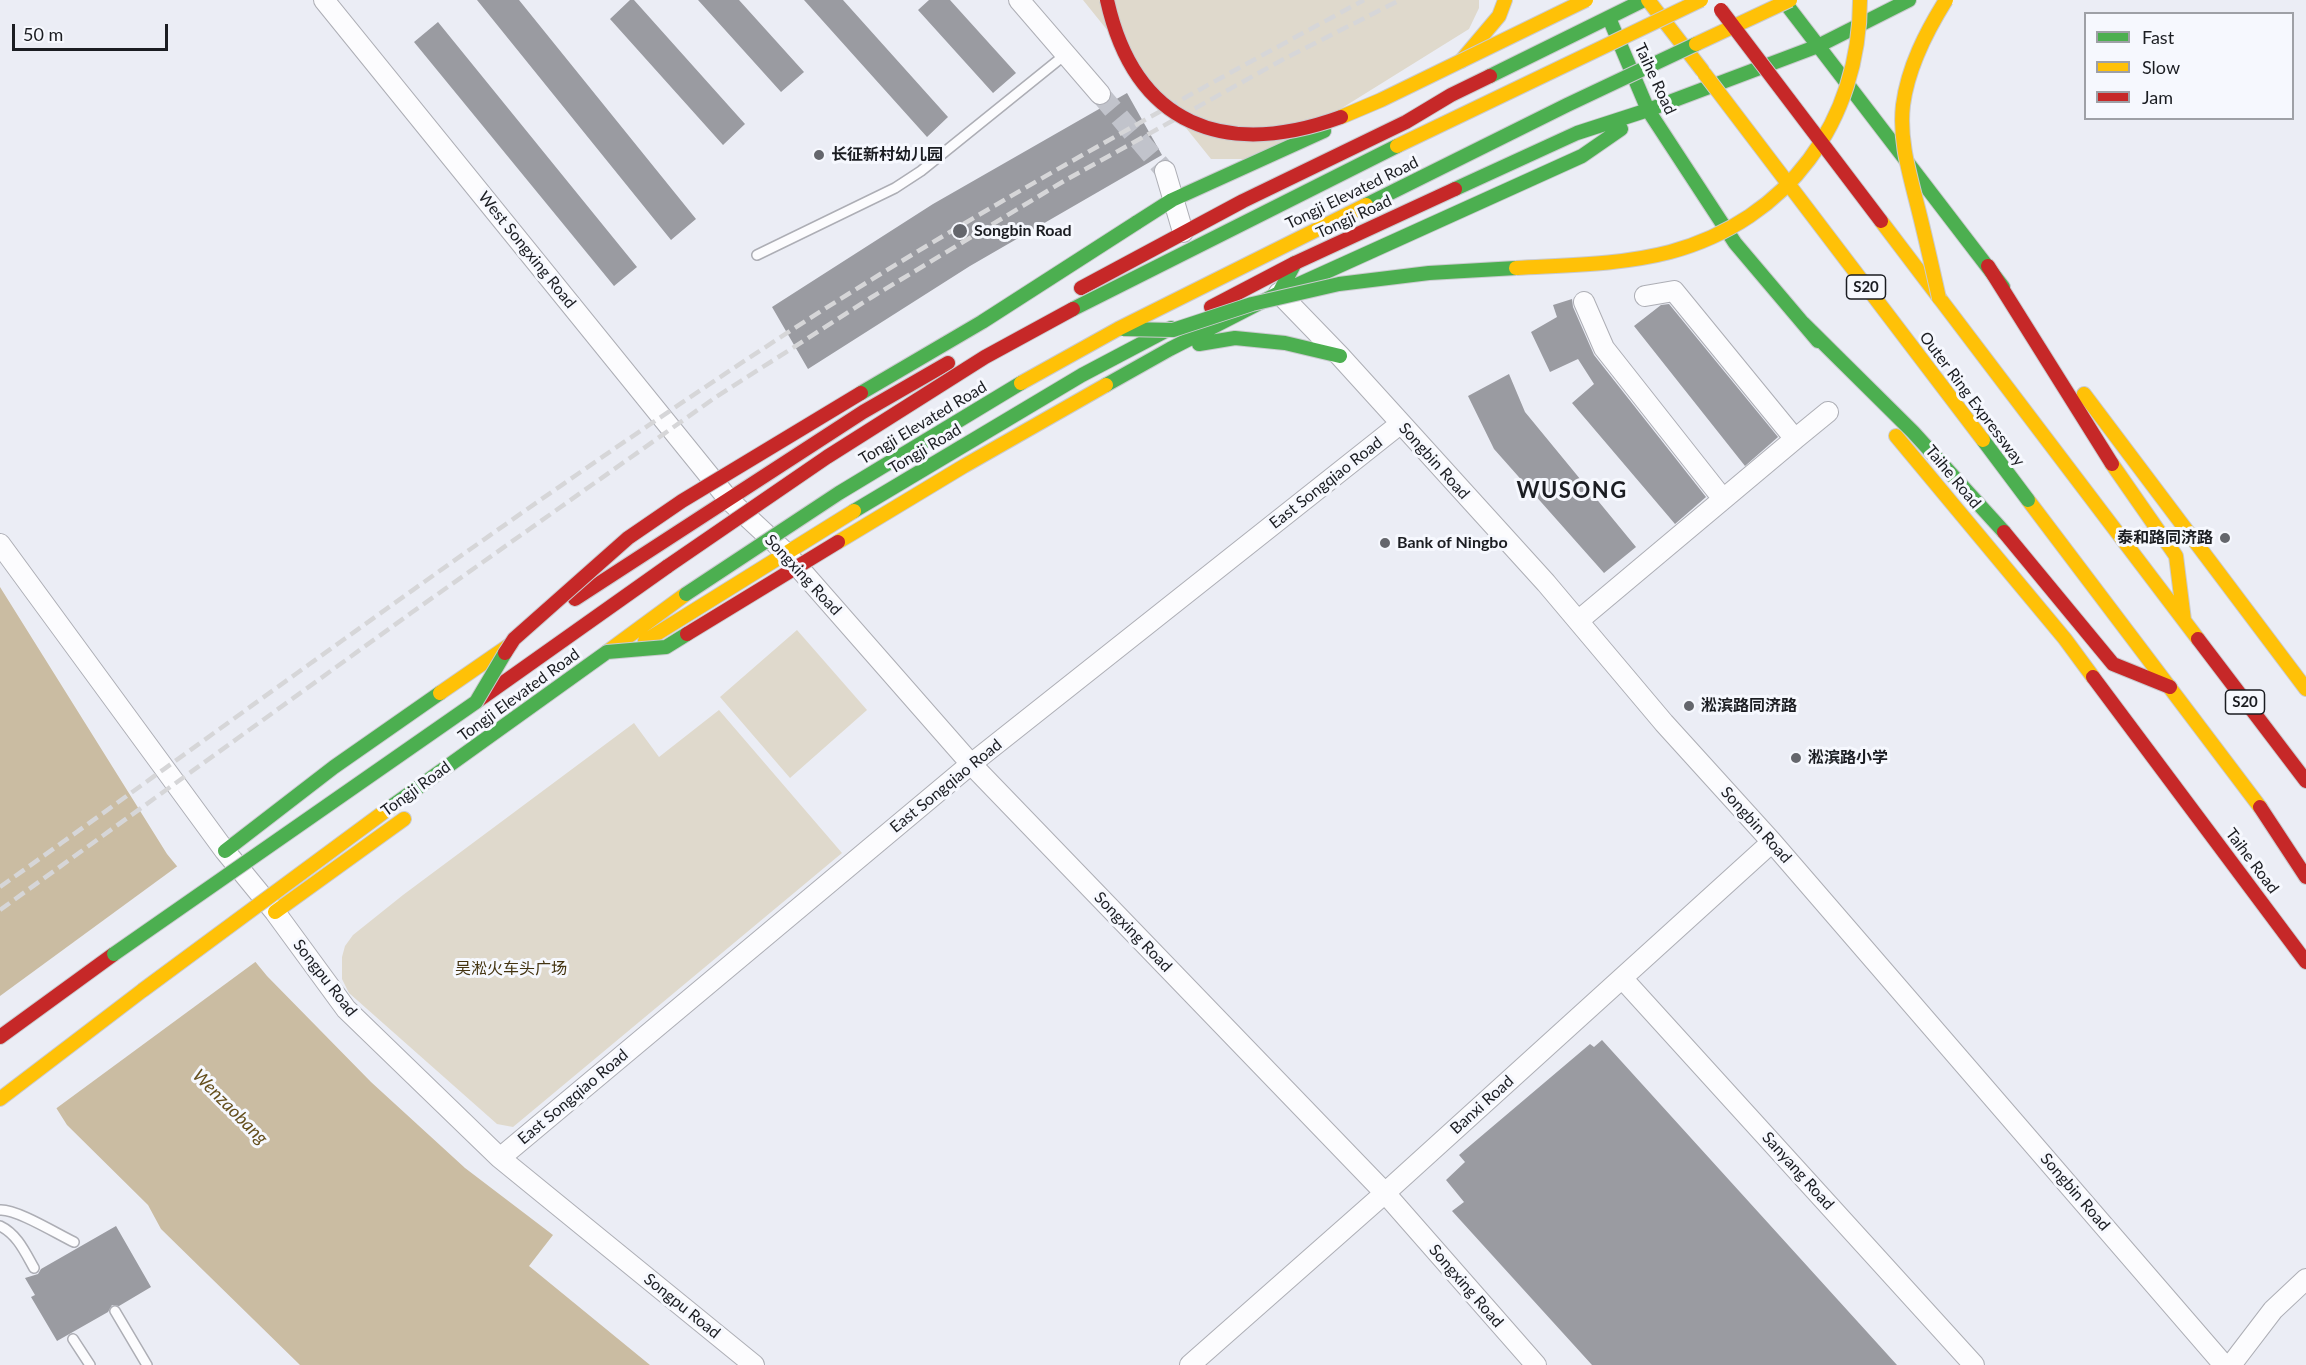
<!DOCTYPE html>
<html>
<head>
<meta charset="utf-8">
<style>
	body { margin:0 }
	#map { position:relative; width:2306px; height:1365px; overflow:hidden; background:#ebedf5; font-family:Lato,sans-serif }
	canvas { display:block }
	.legend { position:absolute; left:2084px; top:12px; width:210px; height:108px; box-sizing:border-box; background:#f6f8fe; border:2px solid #9ea0a6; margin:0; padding:8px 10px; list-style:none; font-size:18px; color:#1b1d22 }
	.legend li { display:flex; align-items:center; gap:12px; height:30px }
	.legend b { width:30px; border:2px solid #9ea0a6 }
	.scale { position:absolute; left:12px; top:24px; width:156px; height:27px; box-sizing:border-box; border:3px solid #1b1d22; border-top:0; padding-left:8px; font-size:18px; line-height:21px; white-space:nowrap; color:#1b1d22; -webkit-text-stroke:4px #f6f8fe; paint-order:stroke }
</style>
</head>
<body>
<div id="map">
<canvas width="2306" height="1365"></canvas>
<ul class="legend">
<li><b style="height:8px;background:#4caf50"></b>Fast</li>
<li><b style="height:8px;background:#ffc107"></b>Slow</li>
<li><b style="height:8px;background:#c62828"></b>Jam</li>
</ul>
<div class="scale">50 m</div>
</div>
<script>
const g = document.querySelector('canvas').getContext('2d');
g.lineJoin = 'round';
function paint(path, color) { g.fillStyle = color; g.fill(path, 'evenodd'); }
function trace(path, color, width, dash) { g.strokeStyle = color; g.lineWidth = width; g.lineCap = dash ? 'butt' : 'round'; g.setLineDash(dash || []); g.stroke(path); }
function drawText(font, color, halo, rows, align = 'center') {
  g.font = font + ' Lato,"Noto Sans SC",sans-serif'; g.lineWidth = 6; g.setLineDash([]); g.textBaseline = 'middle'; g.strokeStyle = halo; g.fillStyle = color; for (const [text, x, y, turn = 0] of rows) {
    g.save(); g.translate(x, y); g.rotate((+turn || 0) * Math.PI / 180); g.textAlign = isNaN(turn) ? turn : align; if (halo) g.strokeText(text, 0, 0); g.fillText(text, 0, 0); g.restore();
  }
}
paint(new Path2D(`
	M1083,0H1479V8L1469,29L1260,159H1211Z
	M797,630L867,710L790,778L720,697Z
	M719,710L842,853L513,1127L497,1124L349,993L342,979V957L345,946L353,935L403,895L634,723L659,757Z`), '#dfd9cc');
paint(new Path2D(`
	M0,587L167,854L267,976L371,1082L465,1168L553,1235L529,1266L650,1365H300L161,1229L148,1205L67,1125L0,1019Z`), '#cabca2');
paint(new Path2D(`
	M179,865L258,960L54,1110L0,1024V996Z`), '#ebedf5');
paint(new Path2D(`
	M477,0H519L696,219L671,240Z
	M630,0H634L745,124L723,145L610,19Z
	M698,0H739L804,72L781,92Z
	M804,0H843L948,117L927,137Z
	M929,0H950L1016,73L993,93L918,10Z
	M438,22L637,267L614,286L414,42Z
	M1127,93L1162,155L970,266L808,369L772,307L933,204Z
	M1572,299L1573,307L1594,355L1706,497L1675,524L1572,403L1594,384L1578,359L1550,372L1531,332L1557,317L1553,305Z
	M1669,304L1778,437L1745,466L1634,326L1661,305Z
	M1509,374L1525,412L1636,547L1604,573L1494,449L1468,396Z
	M1602,1040L1897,1365H1592L1452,1211L1464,1202L1446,1180L1465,1162L1459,1155L1590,1044L1594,1047Z
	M116,1226L151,1287L119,1306L112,1305L108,1312L57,1341L31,1297L35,1295L25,1278L38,1274L41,1269Z`), '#9a9ba1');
trace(new Path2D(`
	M1100,94L1165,171`), '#c1c3cb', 20, [20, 10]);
const lane = new Path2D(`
	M757,255L895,188L921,171L1066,54
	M0,1210C17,1209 57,1234 74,1242
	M0,1226C17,1234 25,1252 34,1268
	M115,1311L147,1365
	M73,1339L90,1365`);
const street = new Path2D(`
	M324,0L729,500L785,552L971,764L1385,1193L1536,1365
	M1019,0L1100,94
	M1165,171L1183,232
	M1279,293L1340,356L1546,583L1664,723L1772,842L2224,1365
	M1584,302L1604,348L1723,499
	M1795,439L1828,412
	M0,544L225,851L275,912L346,1009L500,1158L754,1365
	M1578,621L1795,439L1674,291L1645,296
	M1622,978L1974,1365
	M500,1158L971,764L1400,424
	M1190,1365L1385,1193L1772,842
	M2231,1365L2273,1310L2306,1279`);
const fast = new Path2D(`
	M1783,0L2003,287
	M1609,18L1648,110L1735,243L1818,341
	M1490,76L1644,0
	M1455,189L1577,133L1648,110L1818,46L1909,0
	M1136,223L1172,200L1324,131
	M1297,285L1582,156L1621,129
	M1803,323L1913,432L2004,532
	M1199,344L1235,338L1285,343L1340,356
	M1106,385L1170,349L1279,293L1295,263
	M854,511L1082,375L1171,328
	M225,851L334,767L440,693`);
const slow = new Path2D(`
	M1648,0L1702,70
	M1461,61L1499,16L1505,0
	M1881,221L2198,639
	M2084,394L2306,689
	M1896,436L2065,639L2093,677
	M2112,464L2176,556L2184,620
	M2028,500L2260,807
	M838,542L964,466L1106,385
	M645,641L854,511
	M607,652L686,594
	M440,693L511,644
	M275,912L404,819
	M0,1099L143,990`);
const jam = new Path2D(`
	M1988,266L2112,464
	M1081,288L1243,201L1406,122L1451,95L1490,76
	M1211,307L1295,263L1455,189
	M2004,532L2113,664L2170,687
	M575,599L863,412L948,363
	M2198,639L2306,781
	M2093,677L2306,962
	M476,702L668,566
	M2260,807L2306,877
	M0,1037L114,954`);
trace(lane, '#adaeb5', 12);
trace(street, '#adaeb5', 22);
trace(fast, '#cacbcf', 16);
trace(slow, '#cacbcf', 16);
trace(jam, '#cacbcf', 16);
trace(lane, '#fcfcfe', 9);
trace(street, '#fcfcfe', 20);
trace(fast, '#4caf50', 14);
trace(slow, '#ffc107', 14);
trace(jam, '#c62828', 14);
trace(new Path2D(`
	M0,887C262,700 520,507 790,331C976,211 1170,105 1364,0
	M0,910L411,613L716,397L872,297L1064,181L1282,60L1400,0`), '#d6d6d8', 4.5, [12, 6]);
const fastBridge = new Path2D(`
	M1366,205L1567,105L1696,44
	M1073,309L1397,146
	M1123,329L1173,330L1252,304L1339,284L1429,273L1516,268
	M861,393L982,322L1136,223
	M1983,440L2028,500
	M686,594L839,493L1021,383
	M388,809L607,652L666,647L687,634
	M114,954L476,702L505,653`);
const slowBridge = new Path2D(`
	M1696,44L1790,0
	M1704,73L1983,440
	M1341,117L1381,100L1586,0
	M1397,146L1701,0
	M1516,268C1567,265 1620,265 1670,252C1788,220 1860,121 1860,0
	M1939,298C1932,267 1925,235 1917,204C1909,172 1899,139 1903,105C1908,67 1926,32 1946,0
	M1021,383L1118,329L1366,205
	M143,990L388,809`);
const jamBridge = new Path2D(`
	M1107,0C1135,126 1225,159 1341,117
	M1721,10L1881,221
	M668,566L827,457L985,357L1073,309
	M687,634L838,542
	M505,653L514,639L628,538L682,501L861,393`);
trace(fastBridge, '#cacbcf', 16, []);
trace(slowBridge, '#cacbcf', 16, []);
trace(jamBridge, '#cacbcf', 16, []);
trace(fastBridge, '#4caf50', 14);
trace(slowBridge, '#ffc107', 14);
trace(jamBridge, '#c62828', 14);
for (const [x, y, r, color] of [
	[819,155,6,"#64666c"],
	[960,231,8,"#64666c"],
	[2225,538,6,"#64666c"],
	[1385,543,6,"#64666c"],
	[1689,706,6,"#64666c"],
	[1796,758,6,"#64666c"]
]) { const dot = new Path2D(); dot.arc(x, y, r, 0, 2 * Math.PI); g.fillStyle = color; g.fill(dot); trace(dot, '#f6f8fe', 2); }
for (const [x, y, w] of [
	[1866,287,39],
	[2245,702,39]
]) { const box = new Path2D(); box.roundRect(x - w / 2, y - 12, w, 24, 4.5); g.fillStyle = '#f6f8fe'; g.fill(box); trace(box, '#1b1d22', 1.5); }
drawText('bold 15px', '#1b1d22', null, [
	["S20",1866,287],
	["S20",2245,702]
]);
drawText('16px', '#1b1d22', '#f6f8fe', [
	["Taihe Road",1655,79,65],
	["Tongji Elevated Road",1352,193,-26],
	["Tongji Road",1354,217,-25],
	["West Songxing Road",527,250,51],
	["Outer Ring Expressway",1972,399,53],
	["Tongji Elevated Road",923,423,-31],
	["Tongji Road",925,449,-31],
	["Songbin Road",1434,461,48],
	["Taihe Road",1953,477,50],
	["East Songqiao Road",1326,483,-38],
	["Songxing Road",803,575,47],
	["Tongji Elevated Road",519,695,-36],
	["East Songqiao Road",946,786,-39],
	["Tongji Road",416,789,-36],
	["Songbin Road",1756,825,48],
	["Taihe Road",2252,861,53],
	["Songxing Road",1133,932,46],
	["Songpu Road",325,978,52],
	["East Songqiao Road",573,1097,-40],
	["Banxi Road",1482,1105,-42],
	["Sanyang Road",1798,1171,48],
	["Songbin Road",2075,1192,49],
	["Songxing Road",1466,1286,49],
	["Songpu Road",682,1306,39]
]);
drawText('bold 16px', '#1b1d22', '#f6f8fe', [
	["长征新村幼儿园",831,155],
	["Songbin Road",974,231],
	["泰和路同济路",2213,538,"right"],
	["Bank of Ningbo",1397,543],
	["淞滨路同济路",1701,706],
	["淞滨路小学",1808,758]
], 'left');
drawText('16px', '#433310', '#f6f8fe', [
	["吴淞火车头广场",511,969]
]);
drawText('italic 18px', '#644e1c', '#f6f8fe', [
	["Wenzaobang",230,1107,45]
]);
g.letterSpacing = '1.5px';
drawText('bold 22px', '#1b1d22', '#f6f8fe', [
	["WUSONG",1572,491]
]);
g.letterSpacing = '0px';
</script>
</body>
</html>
